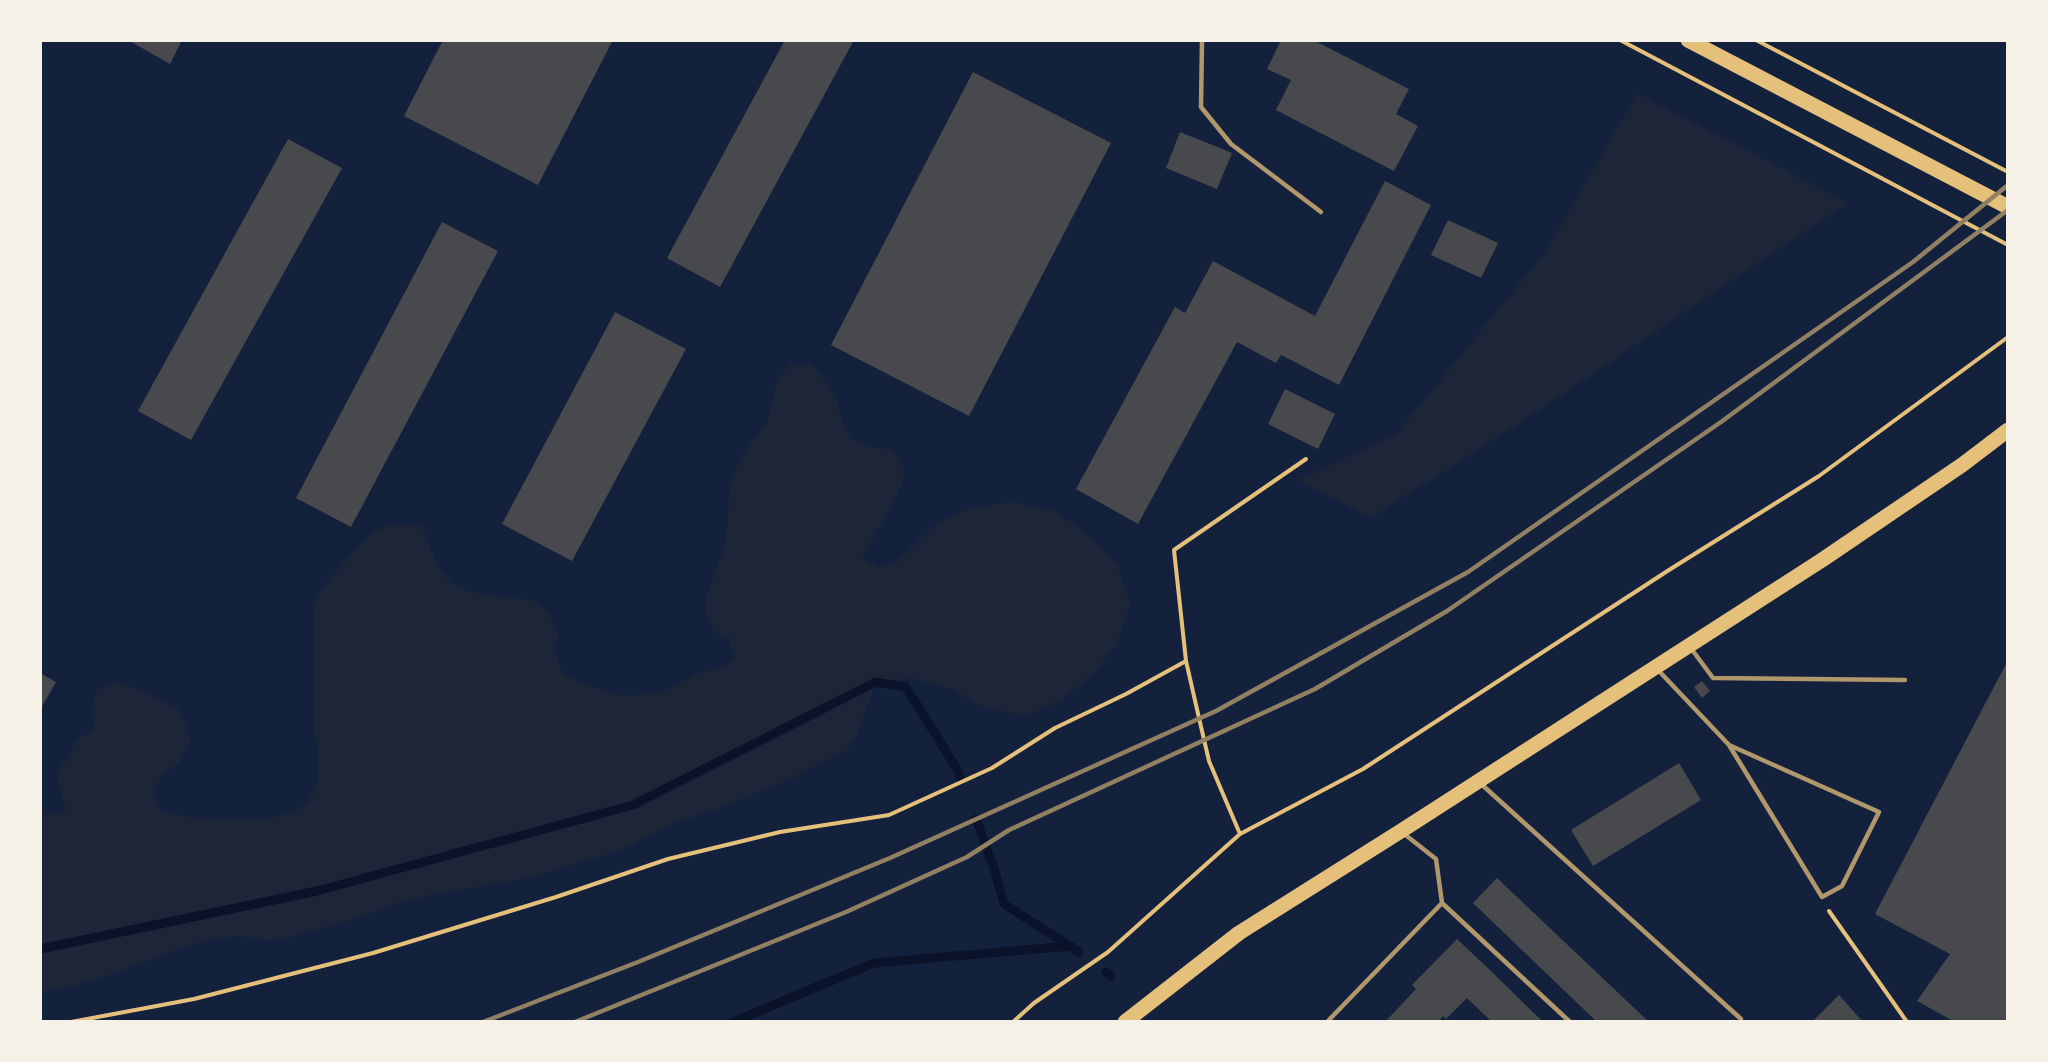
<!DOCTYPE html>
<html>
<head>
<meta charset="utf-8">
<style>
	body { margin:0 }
	#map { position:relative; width:2048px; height:1062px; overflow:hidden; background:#14213d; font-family:Bitter,serif }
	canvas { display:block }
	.frame { position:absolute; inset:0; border:42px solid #f6f1e7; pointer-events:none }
</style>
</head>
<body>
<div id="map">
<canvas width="2048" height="1062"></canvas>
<div class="frame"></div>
</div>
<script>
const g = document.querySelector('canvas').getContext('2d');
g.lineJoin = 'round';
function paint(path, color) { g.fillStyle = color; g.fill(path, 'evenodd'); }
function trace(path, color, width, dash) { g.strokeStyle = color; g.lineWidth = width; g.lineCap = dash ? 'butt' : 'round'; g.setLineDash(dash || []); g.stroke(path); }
paint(new Path2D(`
	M1637,93L1849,203L1509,430L1371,518L1298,480L1396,434L1546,251Z
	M791,364L812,365L826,382L837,399L842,420L851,439L871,447L893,450C896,455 901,461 903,466C910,487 870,536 863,559L880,568L899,560L936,524L972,507L1014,502L1055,511L1087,534L1118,565L1130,604L1117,644L1092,675L1062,700L1026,716L985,708L951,689L912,678L876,682L858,733L847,750L793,778L718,809L678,822L621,850L533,877L431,895L392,904L362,917L291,937L270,941L237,936L196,943L110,975L71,987L41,992V813L46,815L66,811L56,774L68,757L77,739L94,729L92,709L97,690L117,682L139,689L177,708L188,725L189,745L179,763L163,775L153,793L162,811C192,819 222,820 252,819C338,816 317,767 313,706C312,683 314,660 314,637C315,627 312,611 316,601C323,583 339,569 352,554C375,528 387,520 422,526L437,565L450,582L469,592L532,600L549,612L557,631L555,652L562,673L582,683L622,696L658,693L677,685L695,674L716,669L734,660L731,640L713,631L705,613L708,592L722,553L727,532L729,492L734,471L743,454L767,422L777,380Z`), '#1d2539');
trace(new Path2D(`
	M976,819L994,868L1004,904L1079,952
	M40,949L317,891L633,805L876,682L906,687L957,769L961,780
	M1106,972L1111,976
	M733,1022L874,963L1071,946`), '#0b132b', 9);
paint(new Path2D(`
	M128,40H182L170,64Z
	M443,40H613L538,185L404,116Z
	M785,40H854L720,287L667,258Z
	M1281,40H1313L1409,89L1396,114L1418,126L1394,171L1276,110L1291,80L1267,69Z
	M973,72L1111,143L969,416L831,345Z
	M1180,132L1232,153L1217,189L1166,168Z
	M288,139L342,168L191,440L138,411Z
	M1385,181L1431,205L1339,385L1281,355L1276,363L1237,342L1138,524L1076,489L1175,307L1185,313L1213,261L1315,316Z
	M1448,220L1498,243L1481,278L1431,255Z
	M442,222L498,251L351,527L296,498Z
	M615,312L686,349L572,561L502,524Z
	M1285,389L1335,414L1318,449L1268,424Z
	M2008,660V1022H1955L1917,1001L1950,954L1875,914Z
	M40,673L56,682L40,710Z
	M1702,681L1710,691L1702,698L1694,687Z
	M1679,763L1701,800L1593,866L1571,830Z
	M1497,878L1649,1022H1597L1473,903Z
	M1457,939L1492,972L1543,1022H1492L1467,998L1446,1019L1443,1016L1438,1022H1385L1416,989L1412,985Z
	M1839,995L1863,1022H1812Z`), '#48494c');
trace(new Path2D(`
	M1620,40L2008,245
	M1756,40L2008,172
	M1240,834L1209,761L1199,718L1186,661L1174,550L1306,459
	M1829,911L1907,1022
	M71,1022L194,999L373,953L556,897L668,859L780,832L889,815L992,768L1055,728L1126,694L1186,661
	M1013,1022L1034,1003L1108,952L1240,834L1363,769L1669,570L1819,476L2008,337`), '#e5c07b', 4);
trace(new Path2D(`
	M1202,40L1201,107L1231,144L1321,212
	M1690,647L1713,678L1905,680
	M1658,670L1729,745L1822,897L1842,886L1879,812L1729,745
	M1480,783L1741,1019
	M1403,833L1436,859L1442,903L1570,1022
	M1327,1022L1442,903`), '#b1986c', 4.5);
trace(new Path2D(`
	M1688,40L2008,207
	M1125,1022L1239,933L1401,831L1822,560L1962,465L2008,430`), '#e5c07b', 15);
trace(new Path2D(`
	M483,1022L638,962L890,858L1216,711L1468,572L1913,262L2008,185
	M575,1022L846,912L967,857L1009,830L1315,689L1447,611L1721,422L2008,210`), '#918062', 4.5);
</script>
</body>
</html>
